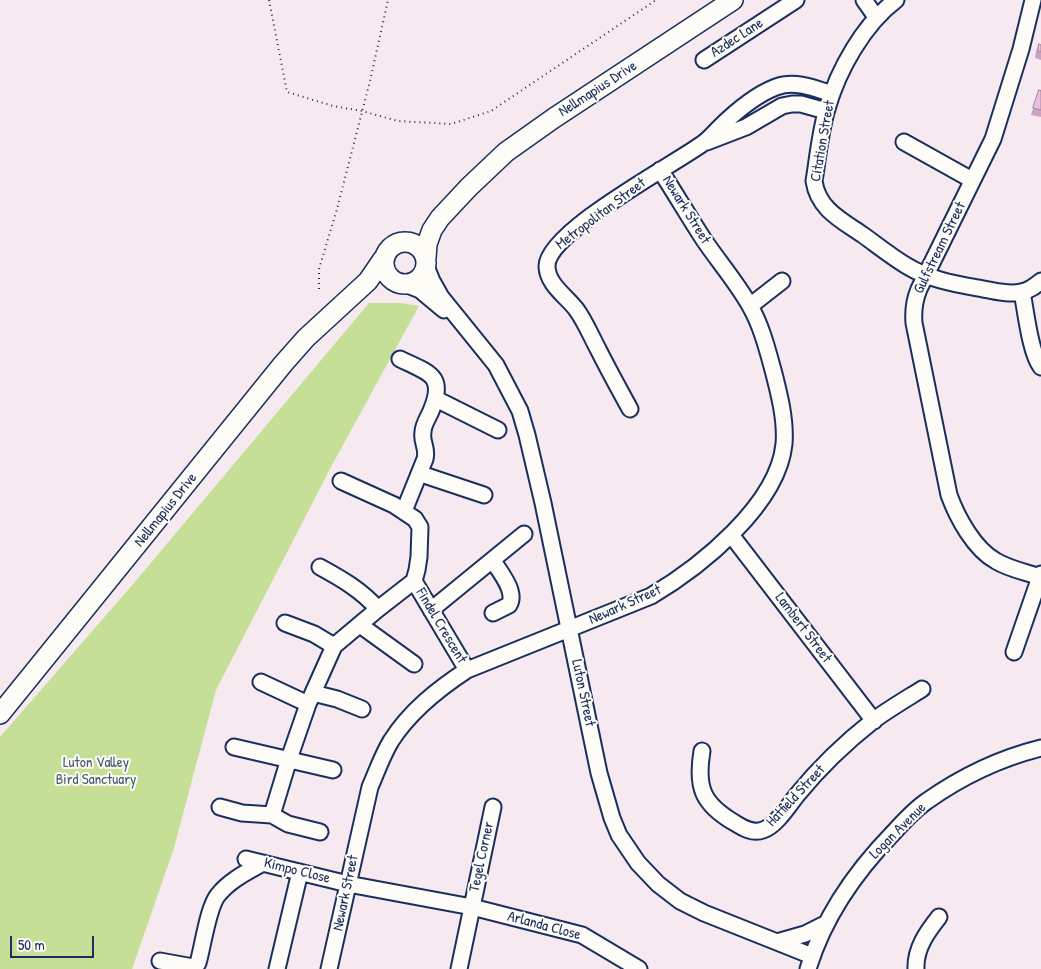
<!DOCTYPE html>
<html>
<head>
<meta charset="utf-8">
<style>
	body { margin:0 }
	#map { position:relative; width:1041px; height:969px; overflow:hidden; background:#f7e9f0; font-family:"Patrick Hand",sans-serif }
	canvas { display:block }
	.scale { position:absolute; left:10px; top:936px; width:84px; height:22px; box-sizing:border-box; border:2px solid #1b2f5e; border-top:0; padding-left:6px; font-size:15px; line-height:18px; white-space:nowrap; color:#1b2f5e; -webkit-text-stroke:4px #fdfcf7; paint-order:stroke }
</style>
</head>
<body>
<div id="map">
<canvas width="1041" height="969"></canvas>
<div class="scale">50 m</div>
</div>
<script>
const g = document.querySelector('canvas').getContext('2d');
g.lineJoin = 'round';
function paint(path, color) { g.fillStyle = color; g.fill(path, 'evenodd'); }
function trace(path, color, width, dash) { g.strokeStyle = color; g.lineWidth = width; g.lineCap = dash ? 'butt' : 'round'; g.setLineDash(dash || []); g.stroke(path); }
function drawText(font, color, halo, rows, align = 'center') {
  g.font = font + ' "Patrick Hand",sans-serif'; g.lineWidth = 4; g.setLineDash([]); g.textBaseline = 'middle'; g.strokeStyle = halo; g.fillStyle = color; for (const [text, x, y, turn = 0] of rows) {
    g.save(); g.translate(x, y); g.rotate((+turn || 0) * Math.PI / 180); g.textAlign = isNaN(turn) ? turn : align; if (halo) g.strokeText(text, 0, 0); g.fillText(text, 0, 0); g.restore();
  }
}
paint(new Path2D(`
	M369,303H401L419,306L331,467L216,690L174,848L132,969H0V737L134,583Z`), '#c5e096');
const minor = new Path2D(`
	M864,0L876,17
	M896,0C864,24 838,70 827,109C820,132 818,157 814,181C818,209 841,220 863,235C877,245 892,257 907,266C930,280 956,284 983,289C996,291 1008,295 1021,292C1029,291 1035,286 1041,281
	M1033,0L1021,49L993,139L919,289C914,301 913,311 914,323L949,495C957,517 974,549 996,561C1009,569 1026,572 1040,577
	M704,60L796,0
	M707,142L746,127L782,106L792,104H801L826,111
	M904,142L972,180
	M426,266L432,281L441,297L496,365L520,411L527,435L543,503L599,773L612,818L619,835L638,863L658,884L680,901L704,913L812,956
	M405,284L420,290L444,310
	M1022,292C1026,312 1030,352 1041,367
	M750,306L782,281
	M400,359C429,373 446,375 431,411C428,418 423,425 423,432C421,443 428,447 425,459L404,511
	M436,399L498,430
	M630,409C619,389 608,369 598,349C591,336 585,321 576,309C566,296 547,284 547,266C547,232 673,165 702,144C708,140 713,134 718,129C734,113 755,95 776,87C795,80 814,88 832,94
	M421,474L484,495
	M732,536L874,721
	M493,561C500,572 517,592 509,605L493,613
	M320,567C342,579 361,590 378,609
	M414,581L467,670
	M431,610L524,534
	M285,623L314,634L334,646
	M360,625L414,664
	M1014,652L1041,574
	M261,682L308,704
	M313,693L337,699L362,709
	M234,747L333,770
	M702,751C696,787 702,804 735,823C743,828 753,834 763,830C776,826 789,805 797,795C819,768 846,742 874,720C889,709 906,699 922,689
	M220,807L242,813L272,815L288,824L320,832
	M272,815L289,759L308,704L334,646L378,609L414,581L417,570L419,557L420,527L415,519L394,505L341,481
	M246,859L348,884L472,907L582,935L639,969
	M777,942L805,934L827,923
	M160,961L193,967L196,966L198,963C203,946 208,907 218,895C230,880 247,872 263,863
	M277,969L300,872
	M329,969L370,787C377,771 382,756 391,741C410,711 438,689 467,670L651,596C700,567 778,505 784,444C786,420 779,393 773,370C767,348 761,325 750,306C737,283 719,262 704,240C689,217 675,193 660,170
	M459,969L493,807
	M808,969C824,916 856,871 894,832C904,821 915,809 927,801C961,777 1001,758 1041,748
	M916,969C915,949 927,932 939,917`);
const major = new Path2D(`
	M384 263a21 21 0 1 1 42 0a21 21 0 1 1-42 0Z
	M426,258L427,244L432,230L440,218L469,187L506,152L554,118L733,0
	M0,714L283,364L306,338L368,281L383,259`);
trace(minor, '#1b2f5e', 19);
trace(major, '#1b2f5e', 22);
trace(new Path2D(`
	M269,0L287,92L333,106L362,111L398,121L451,124L491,111L656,0
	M319,289V269L337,209L370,81L388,0`), '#1b2f5e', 2, [1, 4]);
trace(minor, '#fdfcf7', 15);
trace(major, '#fdfcf7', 19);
paint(new Path2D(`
	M1039,44L1041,45V60L1035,58L1036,51Z
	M1041,89V117L1031,115L1039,90L1040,91Z`), '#c9a3c2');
const building = new Path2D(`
	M1039,44L1041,45V52L1038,51Z
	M1039,90L1041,91V90V110L1033,108Z`);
paint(building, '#eabde1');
trace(building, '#a4849e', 1);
drawText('15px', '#1b2f5e', '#fdfcf7', [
	["Azdec Lane",737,38,-33],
	["Nellmapius Drive",598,89,-33],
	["Citation Street",823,141,-80],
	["Newark Street",686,210,58],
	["Metropolitan Street",601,214,-37],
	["Gulfstream Street",940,248,-64],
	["Nellmapius Drive",166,510,-51],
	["Newark Street",625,605,-24],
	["Findel Crescent",441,626,59],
	["Lambert Street",803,628,53],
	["Luton Street",583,693,78],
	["Hatfield Street",796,796,-47],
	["Logan Avenue",898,831,-45],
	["Tegel Corner",482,857,-78],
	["Kimpo Close",297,871,14],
	["Newark Street",346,893,-78],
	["Arlanda Close",544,926,15]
]);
drawText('15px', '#465b6c', '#fdfcf7', [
	["Luton Valley",96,763],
	["Bird Sanctuary",96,780]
]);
</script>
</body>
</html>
